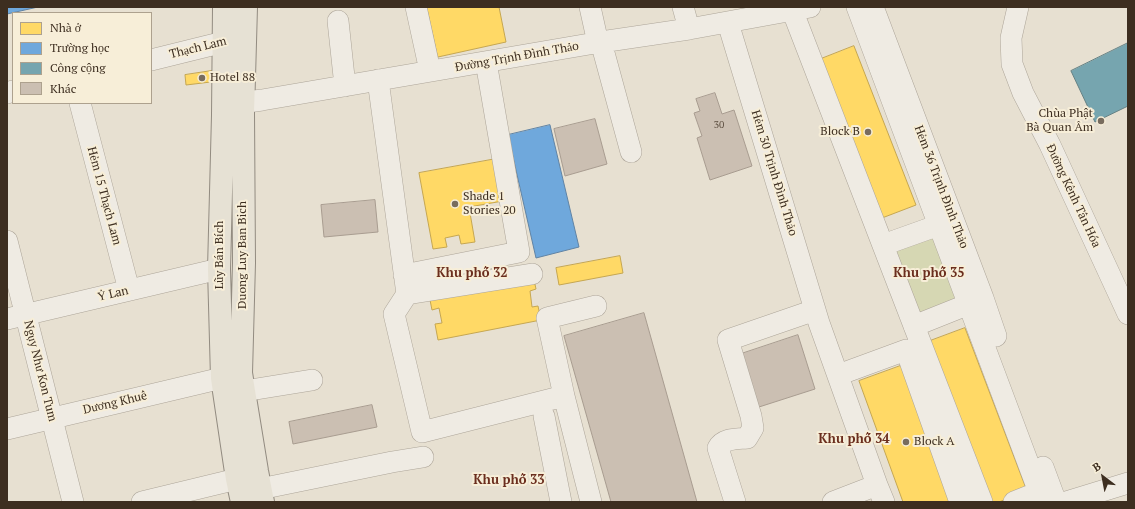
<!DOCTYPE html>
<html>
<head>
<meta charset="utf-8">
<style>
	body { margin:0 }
	#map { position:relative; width:1135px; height:509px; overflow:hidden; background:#e7e0d1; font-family:"PT Serif",serif }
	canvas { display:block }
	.frame { position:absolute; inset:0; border:8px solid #3d2e20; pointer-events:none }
	.legend { position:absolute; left:12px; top:12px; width:140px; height:92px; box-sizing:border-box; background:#f7eed8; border:1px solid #ada18e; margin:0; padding:5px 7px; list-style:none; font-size:12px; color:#3d2e20 }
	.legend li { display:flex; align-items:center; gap:8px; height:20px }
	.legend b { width:20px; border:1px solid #ada18e }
	.north { position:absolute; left:1083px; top:457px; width:40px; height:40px; -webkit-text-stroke:3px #f7eed8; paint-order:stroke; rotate:328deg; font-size:11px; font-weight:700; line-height:16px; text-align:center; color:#3d2e20 }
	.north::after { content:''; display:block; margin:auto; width:14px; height:18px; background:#3d2e20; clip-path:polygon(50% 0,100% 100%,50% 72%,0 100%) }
</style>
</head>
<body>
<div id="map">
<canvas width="1135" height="509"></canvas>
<div class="frame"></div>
<ul class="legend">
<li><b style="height:11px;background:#ffd966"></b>Nhà ở</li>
<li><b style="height:11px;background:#6fa8dc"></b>Trường học</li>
<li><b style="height:11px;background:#76a5af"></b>Công cộng</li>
<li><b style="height:11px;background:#cbbfb2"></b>Khác</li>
</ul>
<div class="north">B</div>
</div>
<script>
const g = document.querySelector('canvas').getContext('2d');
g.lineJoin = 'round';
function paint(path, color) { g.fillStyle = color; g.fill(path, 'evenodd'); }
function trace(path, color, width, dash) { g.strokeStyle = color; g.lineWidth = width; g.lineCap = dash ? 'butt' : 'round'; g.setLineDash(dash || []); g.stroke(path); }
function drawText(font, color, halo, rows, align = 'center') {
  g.font = font + ' "PT Serif",serif'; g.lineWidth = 4; g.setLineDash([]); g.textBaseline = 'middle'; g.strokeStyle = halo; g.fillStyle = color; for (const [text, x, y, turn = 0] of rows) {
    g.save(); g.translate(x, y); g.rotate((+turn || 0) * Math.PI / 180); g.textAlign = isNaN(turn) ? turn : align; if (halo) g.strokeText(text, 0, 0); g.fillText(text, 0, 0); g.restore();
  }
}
paint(new Path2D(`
	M935,232L963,301L918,319L890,249Z`), '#d6d7b3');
const homes = new Path2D(`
	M427,7H499L506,42L438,57Z
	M854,46L916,205L882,218L821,59Z
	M218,70L219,81L186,85L185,75Z
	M496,159L503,201L469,207L475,242L461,244L459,235L445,238L447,247L433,249L419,173Z
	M620,256L623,273L559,285L556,268Z
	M533,275L536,289L530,291L532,307L538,306L541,320L438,340L435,324L442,323L439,308L432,310L429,295Z
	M965,328L1027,491L999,502H991L930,341Z
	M903,365L954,502H903L859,381Z`);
paint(homes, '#ffd966');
trace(homes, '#c5a651', 1);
const schools = new Path2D(`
	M7,7H38L7,14Z
	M550,125L579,247L536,258L508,135Z`);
paint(schools, '#6fa8dc');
trace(schools, '#6083a4', 1);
const public = new Path2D(`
	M1128,43V106L1095,122L1071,71Z`);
paint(public, '#76a5af');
trace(public, '#658184', 1);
const building = new Path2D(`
	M715,93L722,114L734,110L752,166L710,180L697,138L702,136L694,113L700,111L696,99Z
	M595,119L607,164L565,176L554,129Z
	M375,200L378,232L324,237L321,205Z
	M644,313L697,502H611L564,336Z
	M798,335L815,389L759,407L741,354Z
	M372,405L377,427L293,444L289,422Z`);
paint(building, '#cbbfb2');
trace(building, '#a89c90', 1);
const minor = new Path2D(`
	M416,7L430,71
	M590,7L598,43
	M683,7L689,29
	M791,7L982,502
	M857,7L1039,492L1014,502
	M873,7L983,298L996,336
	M1018,7L1011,38L1012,64L1023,93L1050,145L1128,314
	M338,21L345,86
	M728,23L819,323L877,485L833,502
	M601,42L631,152
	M151,60L240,38
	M378,80L407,294L532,274
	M7,93L13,91
	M80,103L129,290
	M226,105L262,100L601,42L689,29L810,7
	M7,241L73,502
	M883,245L939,225
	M404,275L519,252L486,62
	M407,294L394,314L422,432L564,396L547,318L596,306
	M7,319L219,269
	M914,326L969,304
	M838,375L906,350L960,502
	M244,391L312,380
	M564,396L591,502
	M544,416L561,502
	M7,429L222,378
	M1043,467L1056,502
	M877,485L884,502
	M260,489L392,462L423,457
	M142,502L237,479
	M735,502L718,448C723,438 737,439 747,438L753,428L751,416L728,340L815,310
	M1066,502L1128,483`);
const major = new Path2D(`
	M224,7L223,115L219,269L222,378L237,479L242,502
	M246,7L243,113L244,263L241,373L257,471L263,502`);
trace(minor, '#ada599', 22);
trace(major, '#928b80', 24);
trace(minor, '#efebe3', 21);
trace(major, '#e6e1d4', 22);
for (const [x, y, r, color] of [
	[202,78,4,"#786c5e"],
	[1101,121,4,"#786c5e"],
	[868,132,4,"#786c5e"],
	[455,204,4,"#786c5e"],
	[906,442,4,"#786c5e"]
]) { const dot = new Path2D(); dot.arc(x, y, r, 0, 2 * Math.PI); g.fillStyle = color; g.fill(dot); trace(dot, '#f7eed8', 1.5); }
drawText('10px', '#605244', null, [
	["30",719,125]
]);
drawText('12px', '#3d2e20', '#f7eed8', [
	["Thạch Lam",198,48,-14],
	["Đường Trịnh Đình Thảo",517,57,-10],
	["Hẻm 30 Trịnh Đình Thảo",774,173,73],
	["Hẻm 36 Trịnh Đình Thảo",941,187,69],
	["Hẻm 15 Thạch Lam",104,196,75],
	["Đường Kênh Tân Hóa",1073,196,65],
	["Lũy Bán Bích",220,255,-90],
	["Duong Luy Ban Bich",243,255,-90],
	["Ỷ Lan",113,294,-13],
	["Ngụy Như Kon Tum",40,371,76],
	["Dương Khuê",115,403,-13]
]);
drawText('12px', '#3d2e20', '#f7eed8', [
	["Hotel 88",210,78],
	["Chùa Phật",1093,114,"right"],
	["Bà Quan Âm",1093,128,"right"],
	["Block B",860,132,"right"],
	["Shade 1",463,197],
	["Stories 20",463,211],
	["Block A",914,442]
], 'left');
drawText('bold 13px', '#6b2e1e', '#f7eed8', [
	["Khu phố 32",472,273],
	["Khu phố 35",929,273],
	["Khu phố 34",854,439],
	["Khu phố 33",509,480]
]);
</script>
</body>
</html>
